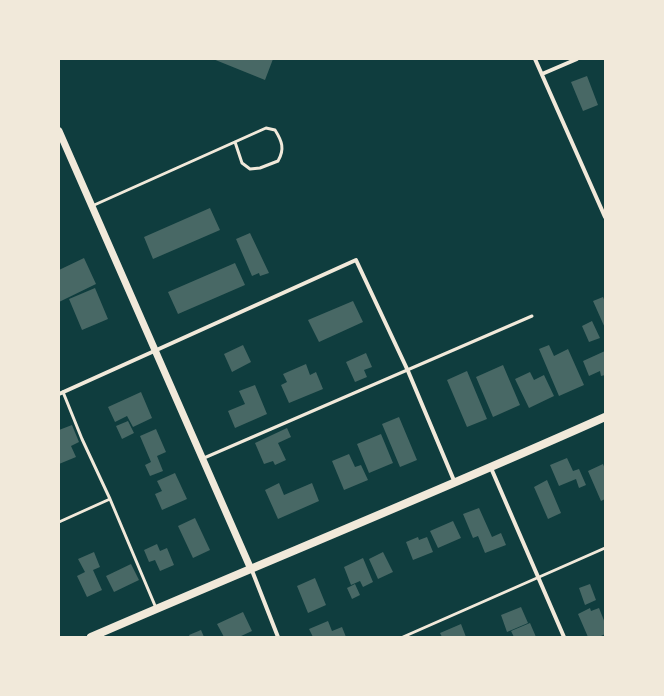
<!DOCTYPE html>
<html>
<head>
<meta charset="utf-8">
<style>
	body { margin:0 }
	#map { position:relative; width:664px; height:696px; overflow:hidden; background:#0f3d3e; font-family:"Open Sans",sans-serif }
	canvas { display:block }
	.frame { position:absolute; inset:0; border:60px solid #f1e9da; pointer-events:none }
</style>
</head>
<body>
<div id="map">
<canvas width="664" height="696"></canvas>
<div class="frame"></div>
</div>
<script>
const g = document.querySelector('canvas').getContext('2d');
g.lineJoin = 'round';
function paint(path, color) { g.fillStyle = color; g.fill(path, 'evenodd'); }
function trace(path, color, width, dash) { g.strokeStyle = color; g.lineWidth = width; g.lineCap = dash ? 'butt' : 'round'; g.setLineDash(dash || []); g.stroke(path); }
paint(new Path2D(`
	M213,59H273L265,80Z
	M587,76L598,105L583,111L571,82Z
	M210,208L220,230L153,259L144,237Z
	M250,233L269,273L260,276L259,273L252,276L236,239Z
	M84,258L96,284L59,302V270Z
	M235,263L245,285L178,314L168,292Z
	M95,288L108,319L82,330L69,299Z
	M603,297L605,302V328L593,301Z
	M353,301L363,322L319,342L308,320Z
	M592,321L600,338L589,342L582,326Z
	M243,345L251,362L232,372L224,354Z
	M549,345L554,356L568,349L584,385L559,396L539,349Z
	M605,351V375L601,376L600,371L589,376L583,361Z
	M366,353L372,367L364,370L367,377L355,382L346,362Z
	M306,364L310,375L316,372L323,389L289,403L281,385L287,382L283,374Z
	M503,365L520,405L493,417L476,377Z
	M467,371L487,419L467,427L447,380Z
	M530,372L534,380L544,375L554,396L529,408L515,379Z
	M255,385L267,414L235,428L228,411L245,404L239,391Z
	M141,392L152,418L133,427L127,416L115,422L108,407Z
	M399,417L417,460L400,467L382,424Z
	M128,421L134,433L122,439L116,426Z
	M72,425L79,442L71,446L76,457L59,464V430Z
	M287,428L291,437L278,443L286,460L275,465L273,461L264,464L255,443Z
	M156,429L166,452L157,456L163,471L150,476L145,465L151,462L140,436Z
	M381,434L393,463L369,473L357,444Z
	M349,454L355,467L361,465L368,480L344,490L332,461Z
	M567,458L573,471L579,469L586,485L579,488L576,479L559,486L550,465Z
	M603,464L605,469V499L601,501L588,471Z
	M175,473L187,499L162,510L155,494L162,491L157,481Z
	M547,480L561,513L548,519L534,487Z
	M279,483L284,495L312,483L319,501L278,519L265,490Z
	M479,508L492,537L501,533L506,545L485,553L478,536L473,538L463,514Z
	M195,518L210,550L193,558L178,526Z
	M453,521L461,538L438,548L430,531Z
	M418,537L419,540L427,537L433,552L413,560L406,542Z
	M157,544L160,551L167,548L174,565L160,571L155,560L149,562L144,550Z
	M94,552L100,567L93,570L102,590L87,597L77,576L85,572L78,559Z
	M383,552L393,572L378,579L369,559Z
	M363,558L373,582L363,587L360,581L351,585L344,567Z
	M131,564L139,580L114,592L106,576Z
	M315,578L326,605L308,613L297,586Z
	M355,584L360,595L352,599L347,588Z
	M590,584L596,600L585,605L579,588Z
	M521,607L528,623L507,632L501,615Z
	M590,608L591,611L599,608L605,623V634L599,637H588L578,614Z
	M243,612L252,631L239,637H224L217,624Z
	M328,621L332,631L342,627L346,637H313L309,629Z
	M530,623L536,637H514L511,631Z
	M461,624L466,637H442L440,633Z
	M201,630L204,637H190L189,635Z`), '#486865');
trace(new Path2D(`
	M92,206L266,128L275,130C282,141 285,149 278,161L260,168L250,169L242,163L235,142
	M63,392L82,439L110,499L156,608
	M204,458L532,316
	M59,522L110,499
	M403,637L605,548`), '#f1e9da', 3);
trace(new Path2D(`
	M535,59L605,217
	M542,74L577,59
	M59,394L356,260L408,371L455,483
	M491,468L564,637
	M251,568L278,637`), '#f1e9da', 4);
trace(new Path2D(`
	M59,131L250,567`), '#f1e9da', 7);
trace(new Path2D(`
	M91,637C262,563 435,493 605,417`), '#f1e9da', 8);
</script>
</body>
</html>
